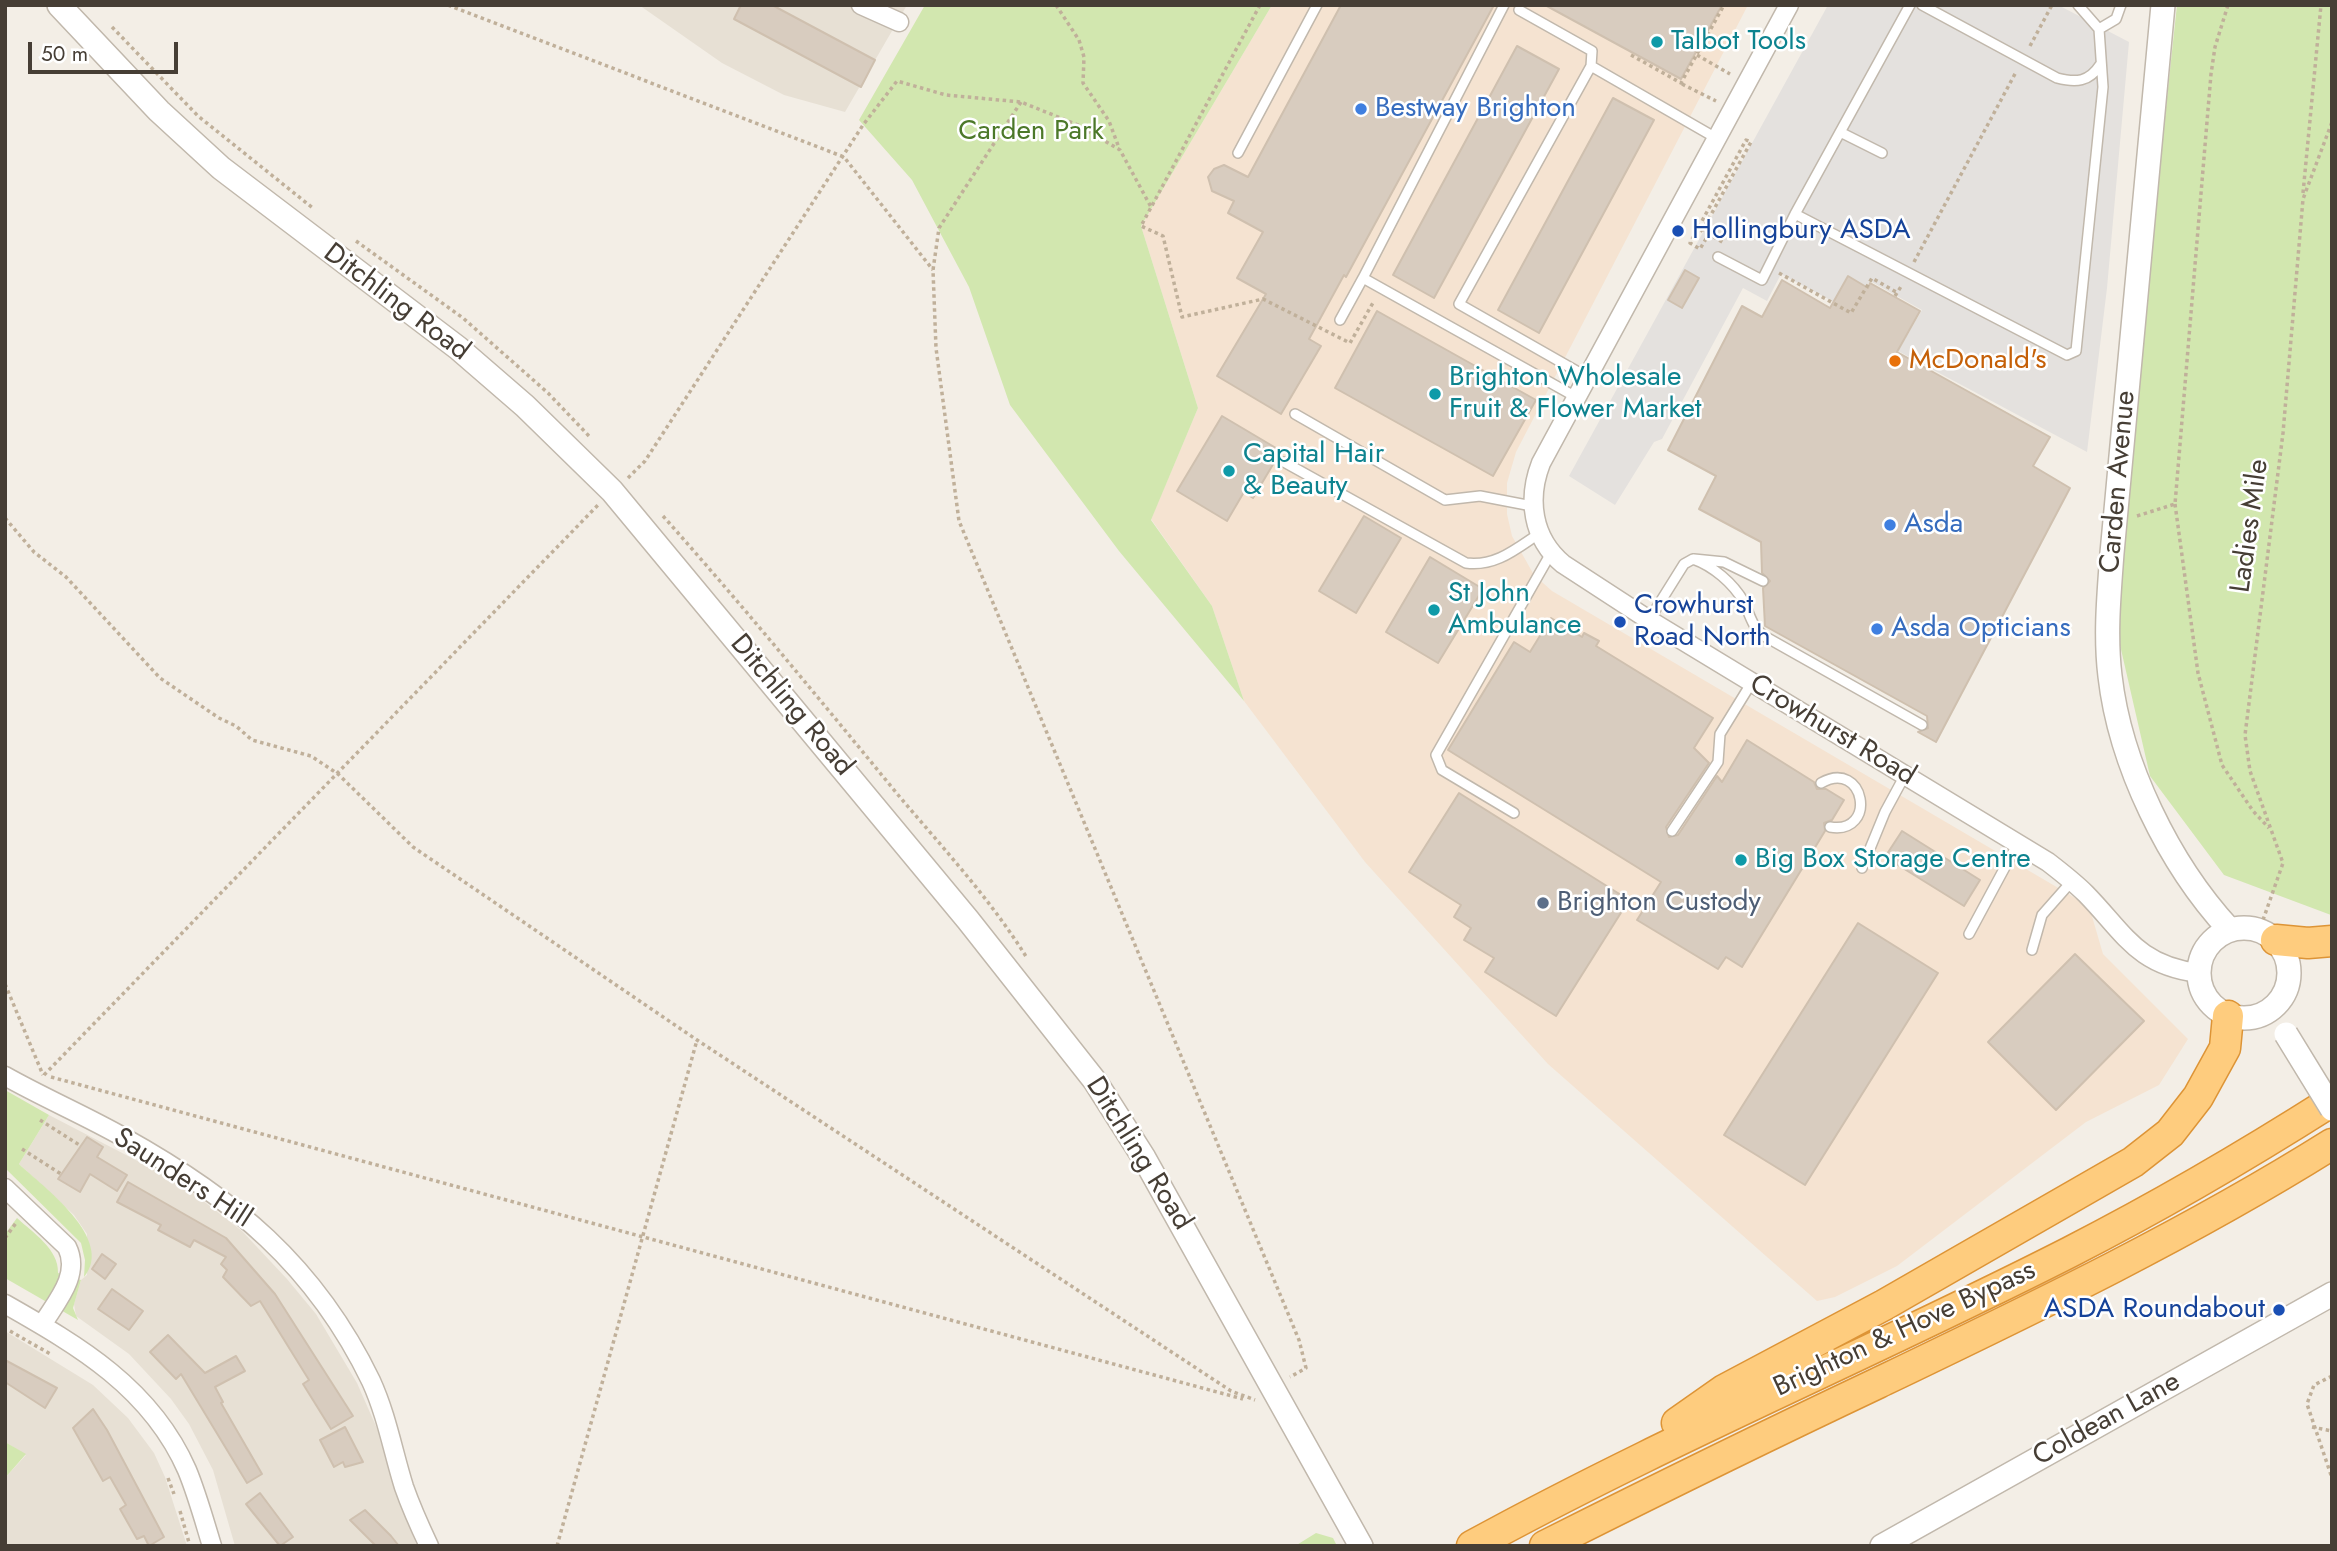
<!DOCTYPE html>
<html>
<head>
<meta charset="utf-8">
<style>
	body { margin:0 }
	#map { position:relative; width:2337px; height:1551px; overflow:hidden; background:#f3eee6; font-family:Jost,sans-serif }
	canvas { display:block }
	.frame { position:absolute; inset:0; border:7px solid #463e35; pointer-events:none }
	.scale { position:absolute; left:28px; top:42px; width:150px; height:32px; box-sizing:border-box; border:4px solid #463e35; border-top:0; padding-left:9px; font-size:21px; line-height:24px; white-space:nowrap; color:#463e35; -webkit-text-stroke:5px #fff; paint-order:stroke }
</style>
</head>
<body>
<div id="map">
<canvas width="2337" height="1551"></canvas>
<div class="frame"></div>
<div class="scale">50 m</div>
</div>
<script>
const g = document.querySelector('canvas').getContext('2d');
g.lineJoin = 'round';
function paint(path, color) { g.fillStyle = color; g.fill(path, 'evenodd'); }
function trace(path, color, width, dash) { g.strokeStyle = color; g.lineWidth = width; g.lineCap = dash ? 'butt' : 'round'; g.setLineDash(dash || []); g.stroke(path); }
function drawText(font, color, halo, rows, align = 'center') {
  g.font = font + ' Jost,sans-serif'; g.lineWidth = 5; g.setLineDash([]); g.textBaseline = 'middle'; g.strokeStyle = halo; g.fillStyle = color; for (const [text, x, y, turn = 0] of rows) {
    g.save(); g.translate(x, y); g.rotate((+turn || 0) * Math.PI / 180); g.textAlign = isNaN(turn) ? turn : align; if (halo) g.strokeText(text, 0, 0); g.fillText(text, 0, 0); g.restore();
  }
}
paint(new Path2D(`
	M639,5H907L845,112L784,95L722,63Z
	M49,1115L180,1183L242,1231L287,1279L316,1314L357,1383L379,1433L396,1494L417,1546H235L213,1470L189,1424L171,1399L129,1354L76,1316L74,1304L81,1280L87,1275V1234L74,1215L19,1164Z
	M5,1331L93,1385L128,1418L154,1453L165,1477L187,1546H5V1478L26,1455L5,1442Z`), '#e7e0d4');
paint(new Path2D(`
	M1272,5H1748L1516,452L1507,483V514L1512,536L1534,575L1552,591L2089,906L2103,954L2188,1039L2159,1085L2086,1122L1897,1266L1835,1297L1817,1301L1548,1064L1365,862L1244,701L1212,606L1151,519L1198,408L1141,226Z`), '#f5e3d1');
paint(new Path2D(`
	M925,5H1272L1141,226L1198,408L1151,520L1212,606L1244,701L1119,551L1010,405L969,287L912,180L859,120Z
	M2177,5H2332L2331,915L2224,875L2150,776L2112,610Z
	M5,1090L49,1115L19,1164C42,1186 116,1239 84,1277L85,1260L81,1243L5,1168Z
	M17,1218C33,1233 59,1249 58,1273L81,1280L73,1308L78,1320L5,1278V1234Z
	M5,1442L26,1454L5,1478Z
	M1316,1533L1333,1538L1337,1546H1295Z`), '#d2e7af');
paint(new Path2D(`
	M1828,5H2058L2129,42L2107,288L2087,452L1898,351L1922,310L1870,281L1851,311L1781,274L1767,301L1743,288L1662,439L1654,442L1615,505L1569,476Z`), '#e4e1de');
const building = new Path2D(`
	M741,5H772L875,60L861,87L734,19Z
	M1341,5H1494L1346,277L1344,275L1309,339L1321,346L1281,414L1217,376L1266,294L1237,278L1263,232L1228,213L1234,201L1212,191L1208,177L1214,169L1224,165L1248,177Z
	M1545,5H1722L1681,79Z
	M1517,46L1559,69L1434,298L1393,275Z
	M1613,98L1654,120L1539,333L1498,310Z
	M1685,270L1699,278L1682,308L1668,300Z
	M1848,276L1868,288L1870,283L1920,311L1897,352L2050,437L2033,466L2070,488L1936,742L1918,732L1928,728L1927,716L1765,626L1763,588L1770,581L1762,573L1761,542L1699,509L1716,476L1668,450L1742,306L1762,317L1782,280L1830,308Z
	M1377,311L1536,400L1493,476L1335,388Z
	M1222,416L1281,451L1253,498L1244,492L1227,521L1177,491Z
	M1364,516L1401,538L1356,613L1319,591Z
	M1430,557L1483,589L1438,663L1386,632Z
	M1551,618L1582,637L1584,633L1599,641L1596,646L1713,718L1694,748L1709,763L1666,827L1669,837L1678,835L1717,776L1722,782L1747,740L1814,782L1817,789H1826L1844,800L1832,820L1824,823L1825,831L1742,967L1726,957L1718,969L1637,920L1661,882L1448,750L1514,642L1530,652Z
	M1459,793L1629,900L1556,1016L1485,972L1494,958L1464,940L1471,928L1454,917L1461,905L1409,872Z
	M1902,831L1980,880L1964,906L1885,857Z
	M1858,923L1938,973L1805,1185L1724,1135Z
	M2075,954L2144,1021L2056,1110L1988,1042Z
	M87,1137L103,1147L97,1157L127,1175L117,1191L90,1174L80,1192L58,1179Z
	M128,1182L226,1238L275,1294L353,1416L331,1429L303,1384L309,1380L260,1301L251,1306L223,1277L227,1270L221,1264L226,1257L194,1240L190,1247L158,1230L161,1225L117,1202Z
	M102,1254L116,1264L105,1279L92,1269Z
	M112,1289L143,1311L129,1330L98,1309Z
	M168,1335L205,1373L236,1356L245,1371L215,1387L223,1402L221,1403L262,1474L247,1483L181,1374L176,1379L150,1352Z
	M5,1360L57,1388L45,1408L5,1382Z
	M93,1409L107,1430L164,1537L149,1546L144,1536L137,1539L120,1509L126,1505L110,1477L103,1481L73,1428Z
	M345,1427L363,1462L345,1467L343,1462L334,1467L320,1440Z
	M260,1493L293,1537L280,1546L246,1504Z
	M365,1510L391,1536L399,1546H376L350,1520Z`);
paint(building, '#d8ccbf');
trace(building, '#cfc0af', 2);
const service = new Path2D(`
	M1504,5L1363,278L1576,397
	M1910,5L1795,214L2067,355L2076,351L2103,87L2099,29L2078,5
	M1922,5L2057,78C2076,83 2089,82 2100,65
	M1519,10L1592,51L1591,66L1716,138
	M2099,29L2116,19L2121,5
	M1840,132L1882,153
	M1238,153L1317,5
	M1718,257L1762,280L1795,214
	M1340,320L1363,278
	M1587,377L1459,304L1591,66
	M1295,414L1445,500L1480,496L1532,506
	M1284,462L1466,563C1496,567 1517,548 1540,533
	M1694,559L1724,562L1763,581
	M1649,620L1684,564L1693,559C1713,566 1733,583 1744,602C1750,615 1752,627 1764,636L1922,725
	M1821,783C1865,758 1878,835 1830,827
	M1514,813L1442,770L1436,755L1551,553
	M1672,831L1718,762L1720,734L1752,682
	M1862,868L1885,812L1905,775
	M1969,934L2018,843
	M2032,950L2042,915L2072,881`);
const minor = new Path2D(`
	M861,5L899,22
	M1789,5L1541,463C1527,499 1532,538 1563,564L1649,620L2048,862C2061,872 2074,882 2086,894C2125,934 2137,965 2198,973
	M5,1076C44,1098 84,1115 123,1137C233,1198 315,1265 371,1381C387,1416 393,1452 404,1487C411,1507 420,1527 429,1546
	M5,1188L67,1247C81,1275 56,1302 42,1325
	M5,1304C79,1346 151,1388 187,1470C197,1494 204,1520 212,1546`);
const tertiary = new Path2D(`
	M59,5L159,111L221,168L458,348L525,406L612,491L968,920L1095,1081L1144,1158L1361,1546
	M2163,5L2112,553C2109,594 2105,635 2110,676C2120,764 2169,864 2229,929
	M2199 973a45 45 0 1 1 90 0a45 45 0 1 1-90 0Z
	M1882,1546L2332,1294`);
const trunk = new Path2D(`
	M2276,940L2308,943L2332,941
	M1677,1423L1724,1390L1884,1305L2133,1162L2170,1133L2198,1097L2225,1048L2228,1016
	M1472,1546C1667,1439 1872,1353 2070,1252C2160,1206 2247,1155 2332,1101
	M1545,1546C1656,1490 1766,1436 1878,1383C2032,1309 2187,1235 2332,1144`);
trace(service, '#c1b8ac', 12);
trace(minor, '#c1b8ac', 21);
trace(tertiary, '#c1b8ac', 26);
trace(trunk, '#dd9436', 33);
trace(new Path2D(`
	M448,5L844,157L933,270
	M1056,5L1079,40L1084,57L1083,83L1109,121L1119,148
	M1260,5L1141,226L1163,236L1182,317L1263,299L1350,343L1374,301
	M112,27L198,116L314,209
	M2030,46L2052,5
	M1631,55L1681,83L1724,5
	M1697,55L1730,74
	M1682,84L1716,101
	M1021,102L939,228L933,270L936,348L959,521L1299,1340L1306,1368L1290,1377
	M2303,193L2321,5
	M1709,234L1702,231L1751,142L1746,140L1690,243L1700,249L1709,234L1724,243
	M356,241L463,318L548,393L589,436
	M1914,262L2016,72
	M1779,273L1851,313L1872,278L1898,293
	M1895,296L1902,285
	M628,478L645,461L863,125L897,81L946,95L1021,102L1078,125L1120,150L1151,207
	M2175,504L2198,673L2222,765L2253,811L2269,828
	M663,516C744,607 821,701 899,796C943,848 991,900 1027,958
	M2137,516L2175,504L2211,74L2215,47L2228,5
	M5,518L34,552L66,577L160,678L219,718L236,726L252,740L311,756L338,774L413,847L697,1040L1231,1391L1255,1400
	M2263,920L2283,863L2250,771L2245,735L2283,433L2303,199L2332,122
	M5,984L43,1075
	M44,1075L599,504
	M51,1077L1243,1399
	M40,1120L81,1146
	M22,1149L61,1174
	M5,1238L16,1223
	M10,1331L52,1355
	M2332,1376L2314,1385L2307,1404L2332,1478
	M2312,1427L2332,1431
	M168,1478L174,1494
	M180,1511L190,1546
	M557,1546L697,1040`), '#c0b09a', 3.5, [3.5, 3.5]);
trace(service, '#fff', 9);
trace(minor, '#fff', 18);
trace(tertiary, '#fff', 23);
trace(trunk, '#fecc7e', 30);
const tertiaryBridge = new Path2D(`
	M2286,1034L2332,1109`);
trace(tertiaryBridge, '#c1b8ac', 26, []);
trace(tertiaryBridge, '#fff', 23);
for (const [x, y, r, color] of [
	[1657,42,7,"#0f9aa8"],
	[1361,109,7,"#3f7fe0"],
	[1678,231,7,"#1a4fb4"],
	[1895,361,7,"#e8710a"],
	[1435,394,7,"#0f9aa8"],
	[1229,471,7,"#0f9aa8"],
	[1890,525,7,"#3f7fe0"],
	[1434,610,7,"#0f9aa8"],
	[1620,622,7,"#1a4fb4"],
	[1877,629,7,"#3f7fe0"],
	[1741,860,7,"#0f9aa8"],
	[1543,903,7,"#5c6f8a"],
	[2279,1310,7,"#1a4fb4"]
]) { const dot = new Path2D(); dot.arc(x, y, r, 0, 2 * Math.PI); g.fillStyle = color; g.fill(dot); trace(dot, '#fff', 2.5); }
drawText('28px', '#0d838f', '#fff', [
	["Talbot Tools",1671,42],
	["Brighton Wholesale",1449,378],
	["Fruit & Flower Market",1449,410],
	["Capital Hair",1243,455],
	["& Beauty",1243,487],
	["St John",1448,594],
	["Ambulance",1448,626],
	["Big Box Storage Centre",1755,860]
], 'left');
drawText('28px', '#366cbe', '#fff', [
	["Bestway Brighton",1375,109],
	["Asda",1904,525],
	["Asda Opticians",1891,629]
], 'left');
drawText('28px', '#4c7829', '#fff', [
	["Carden Park",1031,132]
]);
drawText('28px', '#164399', '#fff', [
	["Hollingbury ASDA",1692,231],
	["Crowhurst",1634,606],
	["Road North",1634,638],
	["ASDA Roundabout",2265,1310,"right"]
], 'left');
drawText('28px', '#463e35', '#fff', [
	["Ditchling Road",396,303,37],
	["Carden Avenue",2119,482,-85],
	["Ladies Mile",2251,526,-82],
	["Ditchling Road",791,706,50],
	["Crowhurst Road",1832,731,31],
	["Ditchling Road",1138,1154,58],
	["Saunders Hill",182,1179,33],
	["Brighton & Hove Bypass",1905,1330,-25],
	["Coldean Lane",2107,1420,-29]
]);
drawText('28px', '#c56008', '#fff', [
	["McDonald's",1909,361]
], 'left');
drawText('28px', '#4e5e75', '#fff', [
	["Brighton Custody",1557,903]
], 'left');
</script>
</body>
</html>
